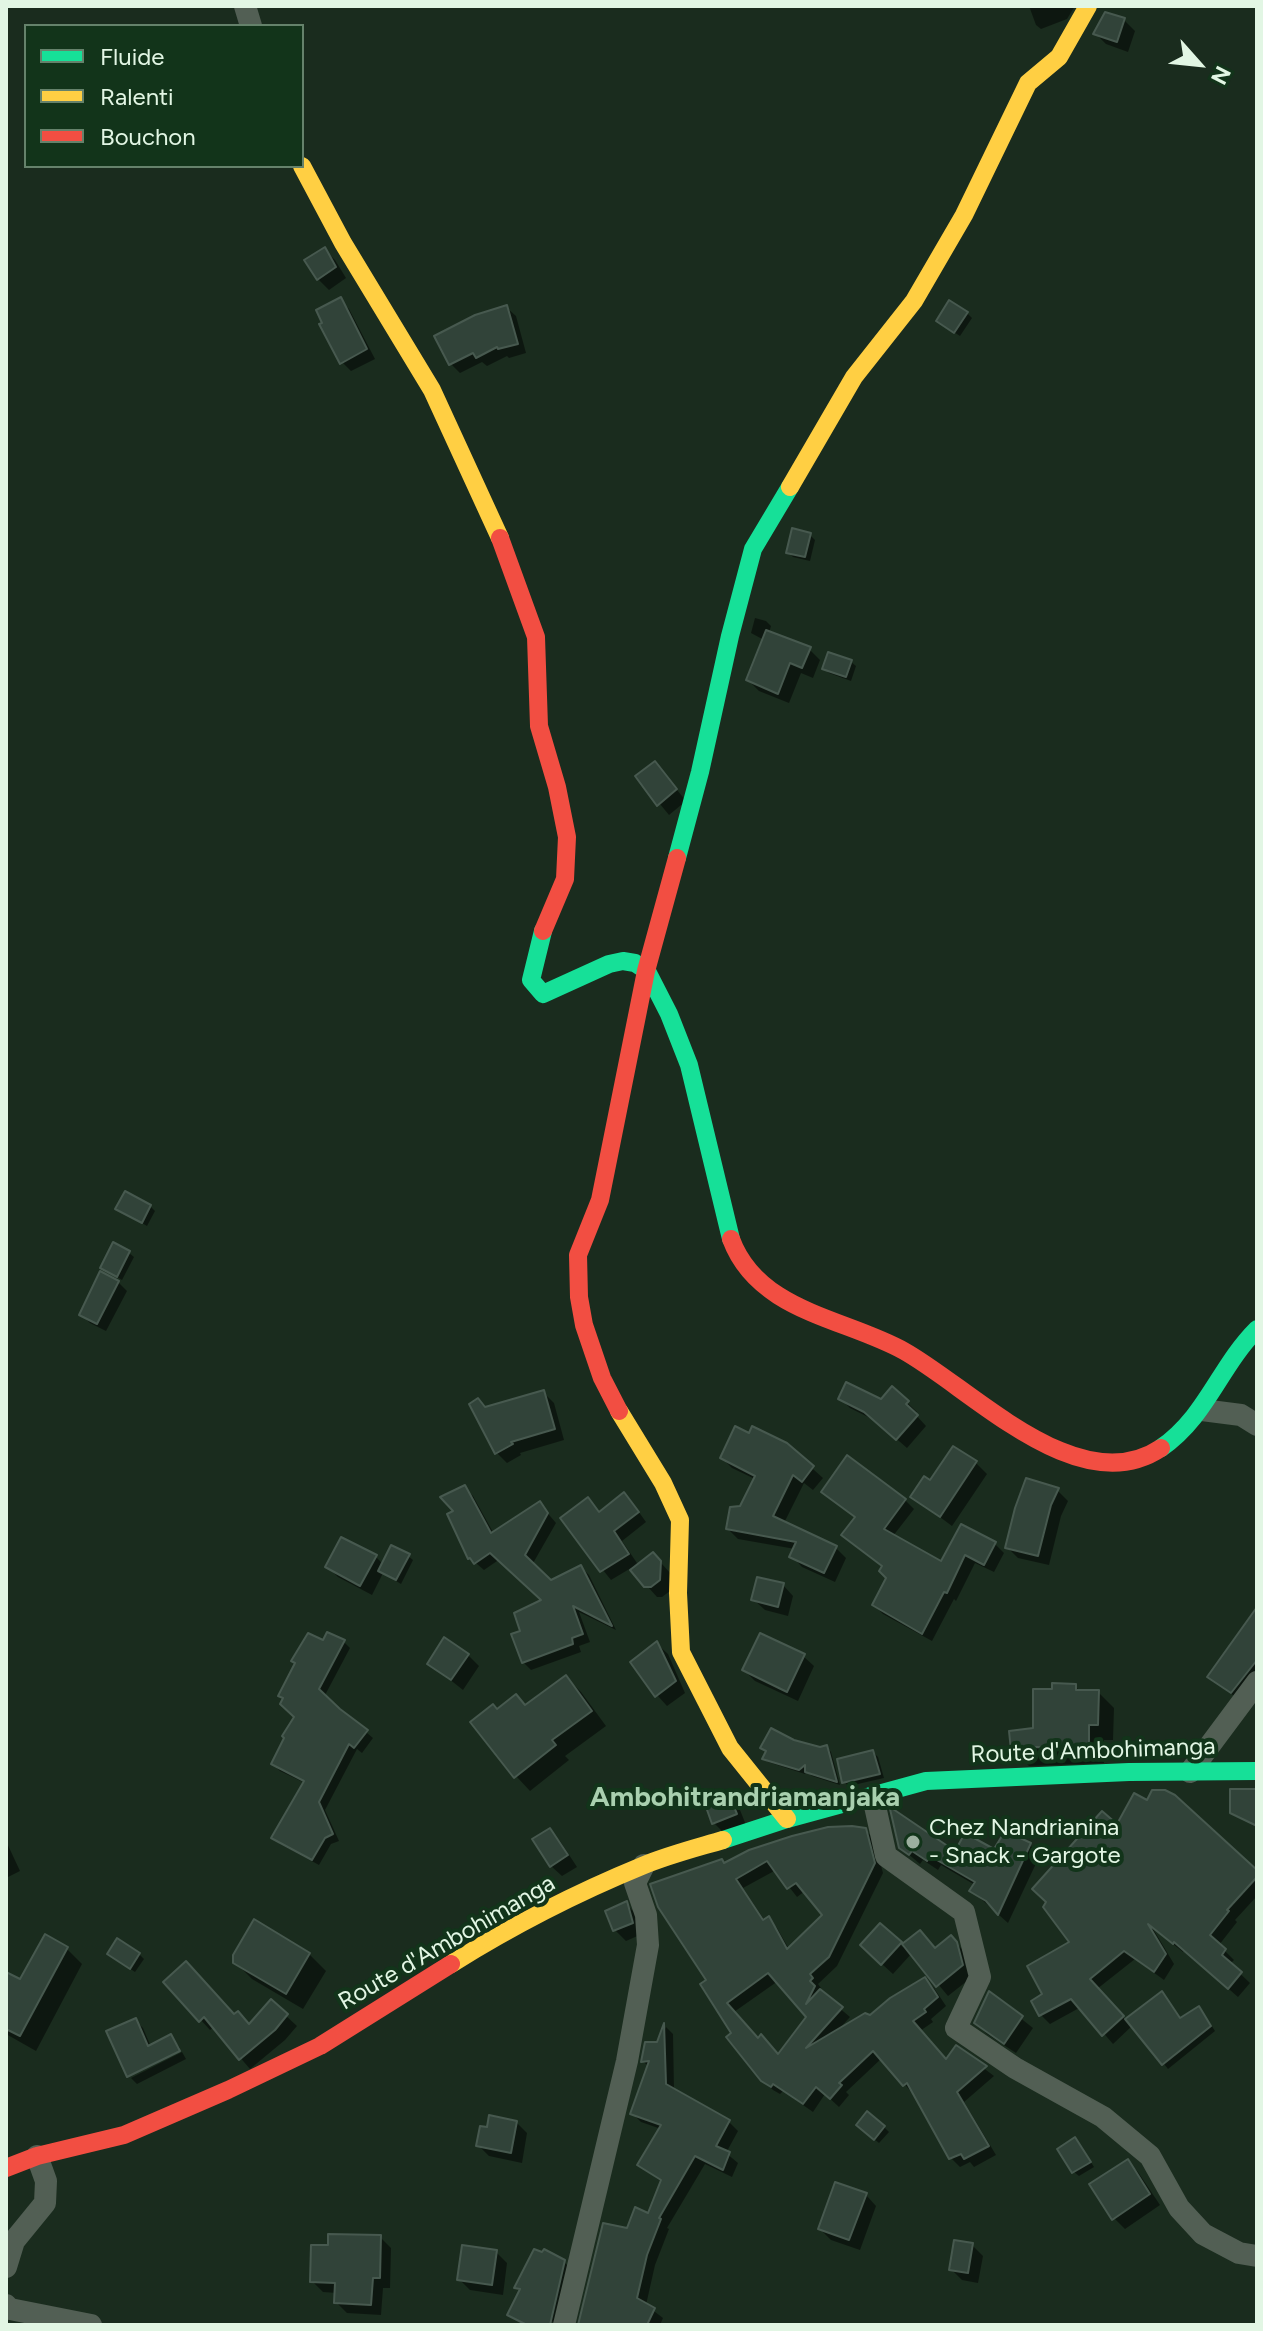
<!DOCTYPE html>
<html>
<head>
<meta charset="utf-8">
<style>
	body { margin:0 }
	#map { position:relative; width:1263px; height:2331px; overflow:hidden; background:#1a2c1e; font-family:Figtree,sans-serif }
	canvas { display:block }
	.frame { position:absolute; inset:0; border:8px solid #e2f6e4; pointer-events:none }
	.legend { position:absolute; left:24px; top:24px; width:280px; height:144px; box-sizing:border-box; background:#12341a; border:2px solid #65826b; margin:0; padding:10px 14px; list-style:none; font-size:24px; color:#e2f6e4 }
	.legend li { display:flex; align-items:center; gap:16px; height:40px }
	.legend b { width:40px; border:2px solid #65826b }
	.north { position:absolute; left:1159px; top:24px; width:80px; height:80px; -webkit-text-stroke:6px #12341a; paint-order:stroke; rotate:117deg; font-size:22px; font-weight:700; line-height:32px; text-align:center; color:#e2f6e4 }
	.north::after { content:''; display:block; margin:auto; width:28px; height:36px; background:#e2f6e4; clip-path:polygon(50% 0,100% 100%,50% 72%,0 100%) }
</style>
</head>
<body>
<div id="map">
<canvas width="1263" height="2331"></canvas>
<div class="frame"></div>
<ul class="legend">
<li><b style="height:10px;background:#16e098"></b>Fluide</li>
<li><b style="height:10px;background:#ffcf43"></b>Ralenti</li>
<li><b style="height:10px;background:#f24e42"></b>Bouchon</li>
</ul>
<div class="north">N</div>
</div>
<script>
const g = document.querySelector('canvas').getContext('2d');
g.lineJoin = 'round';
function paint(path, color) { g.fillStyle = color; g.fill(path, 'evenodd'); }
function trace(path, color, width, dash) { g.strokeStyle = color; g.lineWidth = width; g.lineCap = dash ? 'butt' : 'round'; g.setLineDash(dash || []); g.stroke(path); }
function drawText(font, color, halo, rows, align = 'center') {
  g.font = font + ' Figtree,sans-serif'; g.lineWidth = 8; g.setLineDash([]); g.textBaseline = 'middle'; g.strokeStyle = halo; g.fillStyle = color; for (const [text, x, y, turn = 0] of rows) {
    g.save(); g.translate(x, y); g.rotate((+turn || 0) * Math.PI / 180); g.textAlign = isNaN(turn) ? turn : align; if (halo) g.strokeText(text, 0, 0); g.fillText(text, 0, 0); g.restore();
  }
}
paint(new Path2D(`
	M1029,6H1075L1067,19L1041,29L1036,25Z
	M1124,20L1135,31L1128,52L1106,44L1095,33Z
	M324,249L335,260L346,278L329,290L318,279Z
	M340,300L349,309L375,359L351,371L342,362Z
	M506,307L516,316L526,353L509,358L507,356L487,366L482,362L460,373L451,364L437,337Z
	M967,313L972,318L960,336L943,325Z
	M810,535L815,540L810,561L793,557L788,552Z
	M755,618L766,621L771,626L769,633L809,649L820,660L813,678L801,673L789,703L759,691L748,680L764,640L751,633Z
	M851,662L856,666L851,681L829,673L824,668Z
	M655,763L686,801L669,815L637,776Z
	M150,1206L155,1211L147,1226L118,1209Z
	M129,1253L134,1257L122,1280L103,1268Z
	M118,1282L127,1291L106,1331L90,1323L81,1314Z
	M893,1389L917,1412L915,1414L926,1426L907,1448L876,1421L850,1408L840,1398L882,1402Z
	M543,1392L554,1403L564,1440L520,1453L521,1455L507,1463L497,1453Z
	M786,1445L823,1478L813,1490L804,1483L784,1523L836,1548L846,1558L835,1582L802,1567L792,1556L795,1549L738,1539L728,1529L755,1479L732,1468L722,1458Z
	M954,1449L976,1463L987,1474L952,1526L913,1497L931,1483Z
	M464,1487L473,1496L494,1534L539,1503L556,1523L532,1565L551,1582L581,1567L589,1575L616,1630L579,1612L590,1642L579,1646L581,1652L531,1670L523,1662L522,1632L544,1601L500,1559L484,1570L470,1558L456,1512Z
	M1057,1490L1068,1501L1061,1516L1049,1565L1018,1558L1007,1547Z
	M824,1492L905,1500L914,1509L893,1536L942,1564L995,1544L1004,1553L994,1572L975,1563L956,1601L954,1599L932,1641L883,1614L874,1605L888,1578L883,1567L844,1535L857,1518Z
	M633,1504L646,1522L622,1541L639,1566L653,1554L671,1574L670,1591L662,1597H657L631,1568L611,1580L562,1519L600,1513Z
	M408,1556L413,1560L401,1584L383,1573L372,1595L338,1577L328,1567L376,1557L383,1564Z
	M783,1585L793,1596L788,1616L765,1610L754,1600Z
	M1257,1608V1691L1245,1705L1210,1676Z
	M343,1641L350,1648L324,1697L373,1738L362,1753L357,1749L325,1810L339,1841L331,1844L319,1865L280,1844L273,1838L305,1783L280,1771L273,1764L297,1717L324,1643Z
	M657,1644L668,1654L685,1693L667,1706L657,1695Z
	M468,1655L479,1666L463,1690L429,1663Z
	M803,1656L814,1666L798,1701L755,1681L744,1670Z
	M566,1677L581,1692L606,1726L565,1756L569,1760L530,1791L516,1776L498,1711L526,1707Z
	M1075,1686L1081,1692H1098L1114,1708L1113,1740H1104V1763L1029,1766L1013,1750L1034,1730L1054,1691Z
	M793,1742L820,1749L827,1747L831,1752L840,1785L812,1776L807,1772L805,1774L768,1762L764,1758L768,1753L763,1748Z
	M873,1752L878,1757L884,1778L849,1786L844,1782Z
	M730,1799L740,1810L746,1825L725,1834L714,1823Z
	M1118,1828L1257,1873V1896L1235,1920L1237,1922L1219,1945L1234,1960L1230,1964L1250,1983L1238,1997L1184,1950L1183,1952L1152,1927L1174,1964L1164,1980L1135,1959L1097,1989L1126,2020L1161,1994L1181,2020L1199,2009L1204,2014L1215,2031L1168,2069L1133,2025L1113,2044L1081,2007L1050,2024L1041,2015L1033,2001L1045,1995L1072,1943Z
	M549,1830L560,1841L577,1867L562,1876L551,1866Z
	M865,1830L874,1839L883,1873L837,1966L818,1984L821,1988L818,1990L850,2017L839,2029L870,2018L925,1979L934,1988L946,2006L931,2019L933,2022L920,2031L947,2062L957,2048L994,2076L964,2102L996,2155L974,2167L970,2162L960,2167L951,2158L913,2094L882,2058L846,2092L849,2095L839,2107L825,2094L813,2112L783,2091L780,2094L773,2090L763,2080L734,2033L708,1980L725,1865ZM776,1870L797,1897L805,1891L825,1915L789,1949L777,1928L768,1919L765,1921L743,1888ZM778,1981L808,2017L779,2056L758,2040L734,2012Z
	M6,1841L20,1871L6,1878Z
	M1030,1845L1040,1855L1008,1923L972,1891L975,1885L941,1865L938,1870L923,1860L920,1864L900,1847L956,1854L994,1852Z
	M626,1904L637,1915L642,1934L626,1941L615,1930L607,1912Z
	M880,1925L903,1947L920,1932L937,1950L951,1938L962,1949L972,1977L948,1996L912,1953L893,1974L873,1956Z
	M67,1949L82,1964L36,2051L6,2034V1974L20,1982Z
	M139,1954L144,1959L135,1972L114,1958Z
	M309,1954L326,1971L303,2009L252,1979L235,1962Z
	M166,1982L250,2026L271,2002L297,2026L285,2040L250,2069L214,2027L210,2030Z
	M990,1994L1033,2028L1016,2053L987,2034L976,2023Z
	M135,2020L143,2028L151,2047L171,2036L180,2048L129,2076L109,2032Z
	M666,2027L673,2034L674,2091L729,2122L738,2131L726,2153L738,2163L732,2177L705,2164L667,2228L669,2229L655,2265L646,2305L663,2318L660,2325H580L628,2231L649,2216L662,2182L639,2165L661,2129L641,2122L632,2113L649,2067L643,2061L658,2044Z
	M182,2052L186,2059L137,2084L131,2078Z
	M516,2122L527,2133L522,2163L489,2156L478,2145L489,2129Z
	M884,2127L889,2132L879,2143L863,2130Z
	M1080,2145L1094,2167L1079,2176L1074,2172Z
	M1128,2161L1138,2172L1160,2205L1125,2229L1114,2218Z
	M866,2195L876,2206L860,2250L831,2240L820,2229Z
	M380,2237L391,2248L390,2288H383L381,2315L347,2313L336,2302L337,2293L323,2292L312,2281L330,2247Z
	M972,2245L983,2256L978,2283L962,2280L951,2269Z
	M496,2252L507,2263L503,2295L470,2290L460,2280Z
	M564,2262L572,2270L559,2325L542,2316Z`), '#0007');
const building = new Path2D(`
	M1105,12L1125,18L1117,42L1093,34Z
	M325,247L336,267L317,280L304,260Z
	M341,297L367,349L340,364L319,324L322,323L316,310Z
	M949,300L968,312L954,333L936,321Z
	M507,305L518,344L498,349L497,347L476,358L473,353L449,365L434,336L475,315Z
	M792,528L811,533L805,557L786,553Z
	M766,630L811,647L802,668L790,663L778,694L746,680Z
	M828,652L852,660L846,677L822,669Z
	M655,761L677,789L657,806L635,776Z
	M125,1191L151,1205L142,1223L115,1209Z
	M113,1242L130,1251L117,1277L100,1268Z
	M100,1271L119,1281L97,1324L79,1315Z
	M846,1382L881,1399L892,1386L909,1401L906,1404L918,1415L896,1440L864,1412L838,1399Z
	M544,1390L555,1429L511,1442L513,1444L495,1454L469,1404L478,1398L485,1407Z
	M735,1426L749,1433L752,1426L787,1443L814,1466L802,1482L793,1475L773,1516L837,1546L824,1573L789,1557L796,1542L726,1529L730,1507L740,1506L755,1476L720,1458Z
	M953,1446L977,1461L940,1517L910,1497L924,1476L930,1480Z
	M847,1455L906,1499L884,1529L941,1561L961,1524L996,1542L984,1565L965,1555L947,1593L944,1592L922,1634L872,1605L886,1578L879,1571L882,1566L841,1535L855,1517L821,1492Z
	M1026,1478L1059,1488L1051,1505L1038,1556L1005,1548L1015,1508Z
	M465,1485L491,1533L540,1501L548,1513L525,1555L551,1580L581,1565L612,1626L573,1606L583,1634L572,1638L573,1644L522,1663L511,1634L520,1631L514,1613L541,1600L490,1553L474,1564L470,1558L468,1559L447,1514L453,1511L440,1497Z
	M624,1492L639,1512L614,1531L629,1554L600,1572L560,1518L588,1497L599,1512Z
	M341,1537L377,1555L360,1586L325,1567Z
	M391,1545L410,1554L396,1580L378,1571Z
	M653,1552L661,1561L660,1580L651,1587H644L630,1570Z
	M757,1577L784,1583L778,1607L751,1600Z
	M1257,1607V1660L1231,1693L1207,1677Z
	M327,1632L345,1640L319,1689L340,1709L368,1730L354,1748L349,1744L319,1802L333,1834L325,1838L312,1860L271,1838L304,1781L271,1764L284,1738L282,1736L294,1717L280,1704L283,1698L278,1696L295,1663L291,1661L308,1633L323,1640Z
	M760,1633L805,1654L787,1692L742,1670Z
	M444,1637L469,1654L451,1680L427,1664Z
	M657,1641L676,1681L655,1697L630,1662Z
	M566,1675L592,1711L552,1740L556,1745L514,1778L470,1722L493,1704L497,1709L516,1694L525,1705Z
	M1052,1683L1076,1684V1690H1099L1098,1725H1089V1748L1036,1747L1011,1751L1009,1731L1033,1728V1689H1052Z
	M771,1728L794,1740L820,1747L827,1745L837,1782L805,1772V1765L799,1770L762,1759L766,1751L760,1748Z
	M873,1750L880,1774L842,1783L837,1759Z
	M1230,1789H1257V1826L1230,1813Z
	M1152,1790H1165L1175,1795L1257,1870V1877L1227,1910L1229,1911L1210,1935L1226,1949L1222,1955L1242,1972L1228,1989L1174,1942L1173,1944L1148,1924L1166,1954L1154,1972L1124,1951L1090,1979L1124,2016L1102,2036L1071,1999L1039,2016L1031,2001L1042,1994L1027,1966L1069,1942L1043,1907L1046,1902L1032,1889L1102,1811L1117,1824L1134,1793L1147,1800Z
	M730,1797L737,1814L712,1824L706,1807Z
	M890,1809H893L955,1851L965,1833L994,1849L1005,1831L1031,1843L998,1915L986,1901L969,1891L975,1882L930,1856L927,1861L912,1851L909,1855L899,1848Z
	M852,1826L866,1828L875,1863L829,1957L810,1974L813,1978L810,1981L815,1986L806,2004L820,1989L843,2007L806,2048L865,2013L870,2015L890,1998L925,1977L938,1997L924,2009L926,2012L913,2021L946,2059L956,2045L987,2066L957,2092L989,2146L964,2159L961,2154L949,2159L907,2083L903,2086L873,2051L839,2083L842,2085L830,2099L816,2087L803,2104L773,2084L771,2087L761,2081L726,2037L731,2033L700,1984L706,1980L658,1907L650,1884L722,1859L724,1863L749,1850L792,1836L828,1827ZM767,1861L787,1889L796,1883L822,1915L787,1949L769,1916L763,1920L736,1879ZM768,1973L806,2017L778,2054L761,2034L758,2038L727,2003Z
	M550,1828L568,1855L550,1867L532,1839Z
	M627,1901L633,1923L613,1931L605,1911Z
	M254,1919L310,1953L286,1994L233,1963V1955Z
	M880,1923L902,1942L881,1965L860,1945Z
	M920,1930L935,1948L951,1935L957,1942L963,1965L936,1987L902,1944Z
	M45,1934L68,1947L20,2036L6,2029V1972L20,1979Z
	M117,1938L140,1953L130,1969L107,1954Z
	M186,1961L234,2014L238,2011L249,2024L271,1999L288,2014L275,2030L239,2060L204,2017L199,2022L163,1982Z
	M989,1991L1023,2016L1004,2044L974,2023Z
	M1162,1991L1180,2018L1199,2006L1211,2026L1162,2065L1125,2019Z
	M136,2018L148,2046L171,2034L180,2051L127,2077L106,2031Z
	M664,2023L666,2084L730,2120L716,2146L730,2152L723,2170L695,2156L659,2218L661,2219L647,2255L637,2298L655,2308L647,2325H578L603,2223L627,2228L635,2207L648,2213L661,2180L637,2165L661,2125L630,2114L649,2061L641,2062L645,2042H657Z
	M867,2111L885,2126L874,2140L856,2125Z
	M489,2115L517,2121L511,2153L476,2146L480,2126L487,2127Z
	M1075,2137L1091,2162L1072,2173L1057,2149Z
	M1128,2159L1150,2194L1112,2220L1089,2184Z
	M835,2182L867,2193L849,2240L818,2229Z
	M328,2234L381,2235L380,2278H373L371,2305L334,2303L335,2283L310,2282L311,2245H328Z
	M954,2240L973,2243L968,2273L949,2270Z
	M462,2245L497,2250L492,2285L457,2280Z
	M534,2249L542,2252L544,2249L565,2260L550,2325H527L507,2315L520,2289L514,2288Z`);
paint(building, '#314339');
trace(building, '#47594f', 2);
trace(new Path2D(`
	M245,6L251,26
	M1202,1410L1241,1415L1257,1425
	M1190,1772L1257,1682
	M873,1797L886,1856L964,1912L980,1977L956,2028L1015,2068L1103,2117L1150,2156L1179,2208L1203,2234L1239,2253L1257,2256
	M6,2267L14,2241L45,2203L46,2181L37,2156
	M6,2305L10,2309L91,2325
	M564,2325L627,2061L648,1945L646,1915L635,1883L644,1865`), '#525f54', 22);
trace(new Path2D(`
	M677,858L700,772L730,636L753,549L790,487
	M543,931L531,980L543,994L609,964L623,961L635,963L647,971L669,1014L689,1065L731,1239
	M1161,1448C1207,1416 1219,1367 1257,1329
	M723,1840L787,1819L926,1781L1129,1772L1257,1771`), '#16e098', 18);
trace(new Path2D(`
	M302,166L343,243L432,390L500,538
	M790,487L854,377L914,301L964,215L1028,83L1059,57L1088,6
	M619,1411L663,1483L680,1520L678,1593L681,1652L730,1748L787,1819
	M451,1964C512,1926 576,1893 642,1866C668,1855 696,1848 723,1840`), '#ffcf43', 18);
trace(new Path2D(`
	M500,538L536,637L539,726L557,787L567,837L565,879L543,931
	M731,1239C758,1312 845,1318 904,1351C972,1389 1079,1503 1161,1448
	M619,1411L602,1378L584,1325L579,1297L578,1255L600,1200L646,971L677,858
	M6,2168L37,2156L124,2135L228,2090L320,2046L451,1964`), '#f24e42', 18);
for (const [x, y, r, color] of [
	[913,1842,8,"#9caf9f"]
]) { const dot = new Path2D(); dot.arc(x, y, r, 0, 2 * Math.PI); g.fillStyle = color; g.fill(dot); trace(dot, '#12341a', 3); }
drawText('24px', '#e2f6e4', '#12341a', [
	["Route d'Ambohimanga",1093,1751,-2],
	["Route d'Ambohimanga",447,1943,-30]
]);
drawText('24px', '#e2f6e4', '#12341a', [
	["Chez Nandrianina",929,1828],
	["- Snack - Gargote",929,1856]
], 'left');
drawText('bold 28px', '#a9d0af', '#12341a', [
	["Ambohitrandriamanjaka",745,1798]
]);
</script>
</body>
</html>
